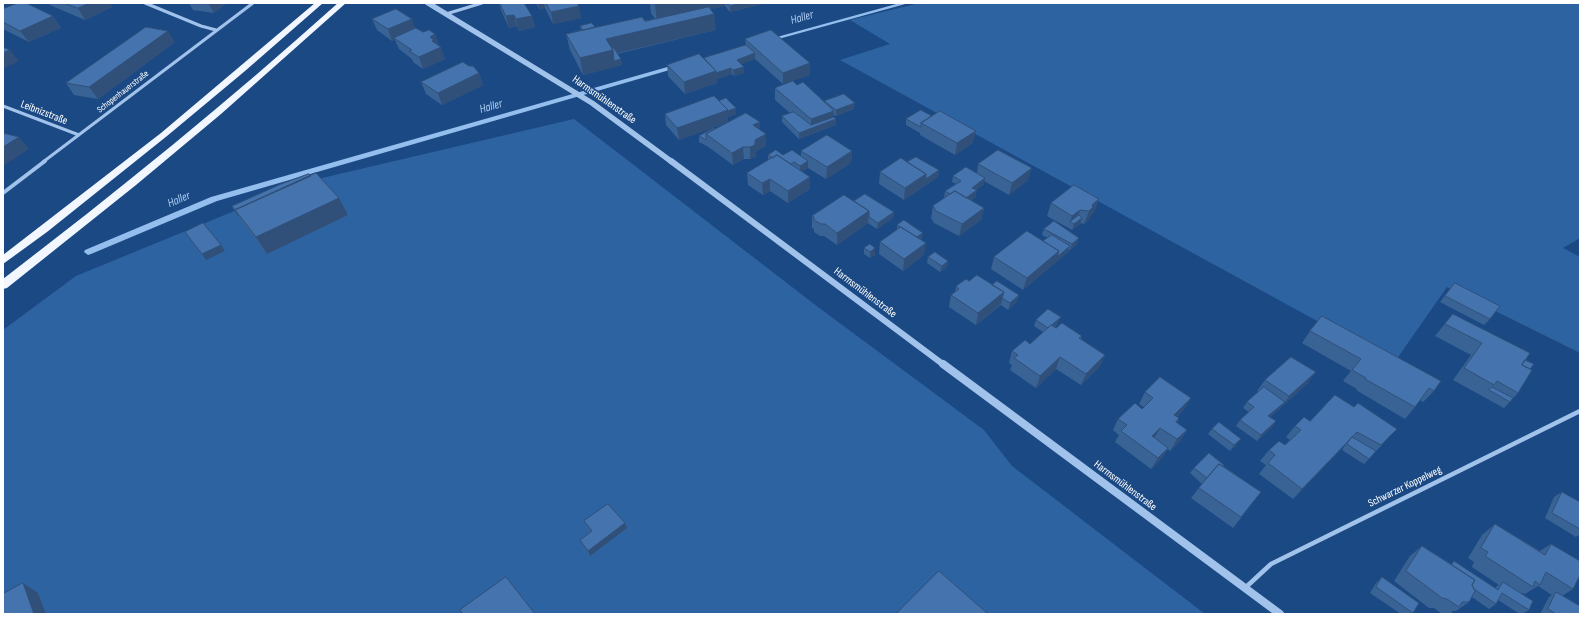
<!DOCTYPE html>
<html>
<head>
<meta charset="utf-8">
<style>
	body { margin:0 }
	#map { position:relative; width:1583px; height:617px; overflow:hidden; background:#1b4984; font-family:"Sofia Sans Condensed",sans-serif }
	canvas { display:block }
	.frame { position:absolute; inset:0; border:4px solid #fff; pointer-events:none }
</style>
</head>
<body>
<div id="map">
<canvas width="1583" height="617"></canvas>
<div class="frame"></div>
</div>
<script>
const g = document.querySelector('canvas').getContext('2d');
g.lineJoin = 'round';
function paint(path, color) { g.fillStyle = color; g.fill(path, 'evenodd'); }
function trace(path, color, width, dash) { g.strokeStyle = color; g.lineWidth = width; g.lineCap = dash ? 'butt' : 'round'; g.setLineDash(dash || []); g.stroke(path); }
function drawText(font, color, halo, rows, align = 'center') {
  g.font = font + ' "Sofia Sans Condensed",sans-serif'; g.lineWidth = 3.5; g.setLineDash([]); g.textBaseline = 'middle'; g.strokeStyle = halo; g.fillStyle = color; for (const [text, x, y, turn = 0] of rows) {
    g.save(); g.translate(x, y); g.rotate((+turn || 0) * Math.PI / 180); g.textAlign = isNaN(turn) ? turn : align; if (halo) g.strokeText(text, 0, 0); g.fillText(text, 0, 0); g.restore();
  }
}
paint(new Path2D(`
	M920,3H1580V238L1563,248L1580,257V353L1447,287L1394,363L840,60L890,44L850,20Z
	M574,119L818,307L984,430L1012,466L1205,614H3V330L76,276L305,182Z`), '#2e63a2');
paint(new Path2D(`
	M900,3H909L771,41L766,40Z
	M678,64L680,65V67L217,201L91,254L88,255L84,252L85,250L211,197Z`), '#94beed');
trace(new Path2D(`
	M145,3L201,26L216,30
	M446,14L482,3
	M3,106L79,135
	M43,162L253,3`), '#a1c3eb', 3);
trace(new Path2D(`
	M3,193L45,161`), '#a1c3eb', 4);
trace(new Path2D(`
	M1245,588L1271,564L1580,411`), '#a1c3eb', 4.5);
trace(new Path2D(`
	M428,3L592,103L672,162`), '#a1c3eb', 5.5);
trace(new Path2D(`
	M671,161L944,365`), '#a1c3eb', 6);
trace(new Path2D(`
	M943,364L1280,614`), '#a1c3eb', 8);
paint(new Path2D(`
	M315,3H323L245,71L167,136L47,232L3,264V255L161,133Z
	M338,3H346L221,114L136,185L7,288L3,289V279C118,191 230,100 338,3Z`), '#f2f7ff');
paint(new Path2D(`
	M48,3H109L112,7L85,20L50,5Z
	M189,3H227L214,13L193,10Z
	M499,3H524L532,16L535,27L519,31L517,26L509,28L501,10Z
	M536,3H577L581,18L553,24L545,8L539,9Z
	M650,3H766L730,12L725,6L711,9L716,30L617,54L622,65L583,75L570,50L566,34L581,30L580,26L595,27L645,21L655,19L651,13Z
	M3,9L53,16L61,28L29,42L3,29Z
	M372,19L415,29L423,32L435,34L439,46L445,59L423,69L413,62L412,59L399,49L395,40L392,41L377,30Z
	M745,39L810,63V75L783,84L755,59L741,64L744,73L734,76L732,74L717,79V83L685,94L668,76L667,65L704,58L746,45Z
	M175,42L98,99L74,95L66,83Z
	M479,73L483,85L442,105L426,94L421,82Z
	M797,85L824,102L854,109L836,116L834,115V117L836,119V125L799,139L782,122V116L790,113L775,100V88Z
	M719,101L736,108V114L728,117V122L679,140L666,125L665,114Z
	M921,110L973,143L955,155L920,135V133L906,125V119Z
	M715,129L760,130L766,134V146L755,152L756,157L750,159H744L733,165L707,146L699,142V136Z
	M801,151H852L851,163L826,179L808,168L802,171L810,177V189L788,203L770,191L763,195L748,185L747,173L768,160V155L801,156Z
	M907,162L939,170L938,177L904,200L879,184L880,172Z
	M978,164L1028,180L1009,195L984,181V184L976,190V197L971,200L984,208L981,220L959,236L934,223L931,218L933,206L944,198L945,191L956,184L952,182L953,176L977,173Z
	M854,201L894,212L893,218L877,229L868,223L837,245L824,236H820L814,232V229L812,228V216Z
	M1051,203L1095,211L1091,215L1089,219L1084,224L1081,223L1080,224L1072,230L1047,216Z
	M232,206L348,215L267,254L239,218Z
	M897,225L922,239L921,240L924,255L903,271L879,254L880,242L897,231Z
	M1044,229L1077,244L1070,250H1069L1068,252L1023,290L991,269L994,257L1043,241L1048,238L1042,235Z
	M864,248L875,255L870,258L864,254Z
	M928,257L948,261L947,267L940,272L927,263Z
	M969,281L992,285L1019,295L1017,301L1008,310L1001,305L976,325L949,307L951,295L955,292L956,286Z
	M1455,283L1490,319L1484,325L1440,302Z
	M1453,314L1525,360L1530,369L1518,393L1504,408L1453,380L1471,355L1435,336Z
	M1322,316L1434,391L1423,402L1420,400L1415,407L1405,419L1356,390L1357,389L1343,381L1351,371L1302,343L1310,331Z
	M1036,320L1058,323L1055,327L1056,328L1082,336L1081,339L1105,355L1100,366L1081,385L1056,369L1036,388L1010,370L1012,365L1009,363L1012,351L1030,344L1043,332L1034,326Z
	M1265,380L1308,383L1270,417L1276,421L1272,427L1257,441L1236,426L1240,420L1249,412L1243,408L1247,402L1258,392L1257,391Z
	M1145,392L1191,398L1184,409L1177,417L1179,418L1177,423L1187,430L1180,441L1170,451L1168,449L1161,459L1151,469L1115,442L1119,435L1113,430L1118,419L1142,409L1144,407L1139,404Z
	M1354,407L1397,429L1364,464L1342,450L1347,443L1293,499L1259,474L1266,465L1260,461L1269,450L1285,445L1290,440L1286,437L1295,426Z
	M1212,429L1237,444L1230,451L1208,434Z
	M1223,466L1261,492L1233,528L1191,498L1202,484L1190,473L1194,468Z
	M1562,492L1580,502V534L1576,537L1545,518L1554,497Z
	M584,521L625,523L627,528L590,556L582,546L580,540L591,532L586,527Z
	M1495,524L1540,551L1551,544L1573,589L1562,596L1580,614H1540L1549,597L1552,595L1538,586L1525,594L1523,593L1522,594L1529,610L1522,614H1520L1498,600L1496,604L1489,609L1472,597L1469,602L1456,611H1453L1450,614H1442L1434,608H1429L1394,581L1410,556L1422,546L1451,564L1454,561L1495,588L1496,587L1499,585L1472,567L1474,562L1468,558L1482,535Z
	M1382,577L1413,613L1412,614H1401L1370,593L1376,583Z`), '#3a6395');
paint(new Path2D(`
	M90,3H109L112,7L85,20L78,8Z
	M208,3H227L214,13Z
	M540,3H544L545,8L539,9L538,4Z
	M656,3H725V6L657,22L655,5Z
	M741,3H754V6L730,12V6Z
	M754,3H766L754,6Z
	M579,6L581,18L553,24L551,12Z
	M714,14L716,30L613,54L616,67L583,75L580,58L606,39Z
	M514,15L517,26L509,28L506,16Z
	M53,16L61,28L29,42L20,31Z
	M532,16L535,27L519,31L516,19Z
	M412,19L416,31L394,38L395,40L392,41L388,29Z
	M168,31L175,42L98,99L89,87Z
	M435,34L439,46L441,47L445,59L423,69L419,57L430,37Z
	M10,50L19,61L3,69V53Z
	M755,53V59L737,66V60Z
	M621,59L622,65L616,67L615,61Z
	M810,63V75L783,84V73Z
	M744,67V73L734,76L733,70Z
	M731,68L732,74L717,79V83L685,94L684,82L716,71Z
	M479,73L483,85L442,105L438,93Z
	M855,103L854,109L836,116V110Z
	M736,108V114L728,117V122L679,140L677,128L728,110Z
	M834,111V120L836,119V125L799,139V133L811,128V119Z
	M760,122V134L753,125Z
	M976,131L973,143L955,155L957,143Z
	M766,134V146L755,152L756,157L750,159V147L755,140Z
	M19,137L29,149L3,166V147Z
	M743,147L744,159L733,165L732,153Z
	M852,151L851,163L826,179L827,167Z
	M808,161V168L800,173V166Z
	M1032,168L1028,180L1009,195L1012,183Z
	M939,170L938,177L904,200L905,188L926,174Z
	M810,177V189L788,203V191Z
	M985,178L984,184L971,194L972,188Z
	M770,179V191L763,195L762,183Z
	M977,190L976,197L960,207L961,201Z
	M339,198L348,215L267,254L256,237Z
	M1099,199L1095,211L1091,215L1089,219L1084,224L1089,211L1092,205Z
	M984,208L981,220L959,236L962,224Z
	M1080,210L1077,222H1070L1068,228L1072,216Z
	M869,211L868,223L837,245V233Z
	M894,212L893,218L877,229L878,223Z
	M1082,218L1080,224L1072,230L1074,224Z
	M923,233L922,239L915,244L916,238Z
	M1079,238L1077,244L1070,250L1072,244Z
	M926,243L924,255L903,271L904,259Z
	M221,245L225,251L206,260L202,254Z
	M1070,246L1068,252L1023,290L1027,278L1059,251Z
	M875,248V255L870,258V252Z
	M948,261L947,267L940,272L942,266Z
	M1004,292L1001,304L976,325L978,313Z
	M1019,295L1017,301L1008,310L1010,303Z
	M1061,317L1058,323L1046,334L1049,328Z
	M1105,355L1100,366L1081,385L1086,374Z
	M1060,357L1056,369L1036,388L1040,376Z
	M1316,372L1308,383L1264,422L1268,416L1285,402L1289,396Z
	M1191,398L1184,409L1168,426L1174,415Z
	M1276,421L1272,427L1257,441L1261,435Z
	M1160,428L1154,439L1152,436Z
	M1187,430L1180,441L1170,451L1177,439Z
	M1357,432L1347,443L1293,499L1302,489Z
	M1241,439L1237,444L1230,451L1234,445Z
	M1168,448L1161,459L1151,469L1158,458Z
	M625,523L627,528L590,556L588,551Z
	M23,583L38,593L46,614H34Z`), '#305079');
const building = new Path2D(`
	M18,3H26L53,16L20,31L3,22V9Z
	M64,3H90L78,8Z
	M500,3H524L532,16L516,19L514,15L506,16Z
	M546,3H577L579,6L551,12Z
	M653,3H666L655,5Z
	M727,3H741L730,6Z
	M709,7L714,14L606,39L613,50L580,58L566,34L642,17L645,21Z
	M396,9L412,19L388,29L372,19Z
	M592,23L595,27L583,30L580,26Z
	M146,27L168,31L89,87L66,83Z
	M416,28L423,32L429,30L435,34L430,37L434,40L432,41L441,47L419,57L409,51L412,50L394,38Z
	M771,30L810,63L783,73L745,39Z
	M746,45L755,53L737,60L744,67L733,70L731,68L716,73V71L704,58Z
	M3,47L10,50L3,53Z
	M614,48L621,59L614,61L613,50L612,49Z
	M699,54L716,71L684,82L667,65Z
	M463,62L469,66H473L479,73L438,93L421,82Z
	M793,81L797,85L803,82L834,111L811,119L775,88Z
	M844,94L855,103L836,110L824,101Z
	M714,96L728,110L677,128L665,114Z
	M726,98L736,108L728,111V110L719,101Z
	M921,110L932,116L921,123V127L906,119Z
	M940,111L976,131L957,143L921,123Z
	M794,112L811,125L834,117L836,119L799,133L782,116Z
	M746,113L760,122L753,125L766,134L755,140V145L750,147H743L732,153L706,134Z
	M714,128L715,129L706,134V140L699,136Z
	M3,133L19,137L3,147Z
	M827,135L852,151L827,167L801,151Z
	M776,150L783,155L792,150L808,161L800,166L794,162L791,164L777,155L773,158L768,155Z
	M998,150L1032,168L1012,183L978,164Z
	M777,155L810,177L788,191L770,179L762,183L747,173Z
	M916,157L939,170L926,179V174L907,162Z
	M901,158L926,174L905,188L880,172Z
	M966,167L985,178L972,188L977,190L966,198L955,191L950,194L945,191L961,181L953,176Z
	M316,173L339,198L256,237L235,210Z
	M309,174L311,176L235,210L238,215L232,206L281,184Z
	M1074,185L1099,199L1092,205L1093,207L1089,211L1080,210L1072,216L1051,203Z
	M955,191L984,208L962,224L936,211L933,206Z
	M865,194L894,212L878,223L869,217V211L854,201Z
	M844,195L869,211L837,233L825,224H821L814,220V217L812,216Z
	M1079,215L1082,218L1074,224L1070,222Z
	M904,220L923,233L917,237L897,225Z
	M1054,221L1079,238L1072,244L1044,229Z
	M203,223L221,245L202,254L185,232Z
	M901,227L926,243L904,259L880,242Z
	M1027,231L1059,251L1027,278L994,257Z
	M1052,235L1070,246L1057,257L1059,251L1043,241Z
	M870,244L875,248L870,252L864,248Z
	M935,252L948,261L942,266L928,257Z
	M977,275L1004,292L978,313L951,295L959,289L956,286L966,279L969,281Z
	M997,281L1019,295L1010,303L1002,298L1004,292L992,285Z
	M1455,283L1500,306L1490,319L1445,296Z
	M1048,309L1061,317L1052,325H1051L1048,328L1036,320Z
	M1453,314L1530,353L1522,365L1532,370L1518,393L1497,381L1494,385L1464,368L1482,343L1445,324Z
	M1322,316L1441,381L1434,391L1429,388L1415,407L1365,379L1366,378L1352,370L1361,359L1310,331Z
	M1062,323L1082,336L1079,338L1105,355L1086,374L1060,357L1040,376L1014,358L1018,355L1012,351L1025,340L1030,344L1051,325L1056,328Z
	M1291,357L1316,372L1289,396L1265,380Z
	M1525,360L1534,364L1530,369L1522,365Z
	M1160,377L1191,398L1174,415L1179,418L1176,422L1187,430L1177,439L1160,428L1152,436L1168,448L1158,458L1121,431L1127,425L1118,419L1135,403L1142,409L1153,398L1145,392Z
	M1264,387L1285,402L1268,416L1276,421L1261,435L1240,420L1254,407L1247,402Z
	M1492,387L1513,398L1510,402L1489,390Z
	M1335,395L1354,407L1358,403L1397,429L1381,445L1357,432L1302,489L1268,463L1275,455L1269,450L1279,441L1285,445L1301,430L1295,426L1304,417L1310,421Z
	M1219,422L1241,439L1234,445L1212,429Z
	M1352,437L1376,451L1369,459L1347,444Z
	M1209,453L1224,465L1223,466L1219,464L1207,478L1194,468Z
	M1219,464L1261,492L1241,517L1199,488Z
	M1562,492L1580,502V529L1552,513Z
	M608,504L625,523L588,551L580,540L592,531L584,521Z
	M1495,524L1545,555L1551,544L1580,561V575L1573,589L1546,572L1540,585L1535,581L1533,587L1485,556L1488,552L1481,548Z
	M1422,546L1475,580L1472,585L1475,591L1469,602H1462L1459,607L1447,599L1442,598L1406,571Z
	M1454,561L1498,590L1503,582L1533,601L1529,610L1502,593L1496,604L1474,589L1472,585L1475,580L1452,565Z
	M939,571L988,614H896Z
	M506,577L535,614H463L460,610Z
	M1382,577L1419,603L1413,613L1376,587Z
	M23,583L34,614H3V594Z
	M1556,592L1580,606V614H1556L1548,609Z`);
paint(building, '#4473ad');
trace(building, '#305079', 1);
drawText('9px', '#fff', '#1b4984', [
	["Schopenhauerstraße",123,92,-38]
]);
drawText('11px', '#fff', '#1b4984', [
	["Harmsmühlenstraße",604,100,35],
	["Leibnizstraße",44,113,21],
	["Harmsmühlenstraße",865,293,37],
	["Harmsmühlenstraße",1125,486,37],
	["Schwarzer Koppelweg",1405,487,-26]
]);
drawText('italic 12px', '#adcdf3', '#1b4984', [
	["Haller",802,18,-16],
	["Haller",491,107,-16],
	["Haller",179,200,-23]
]);
</script>
</body>
</html>
